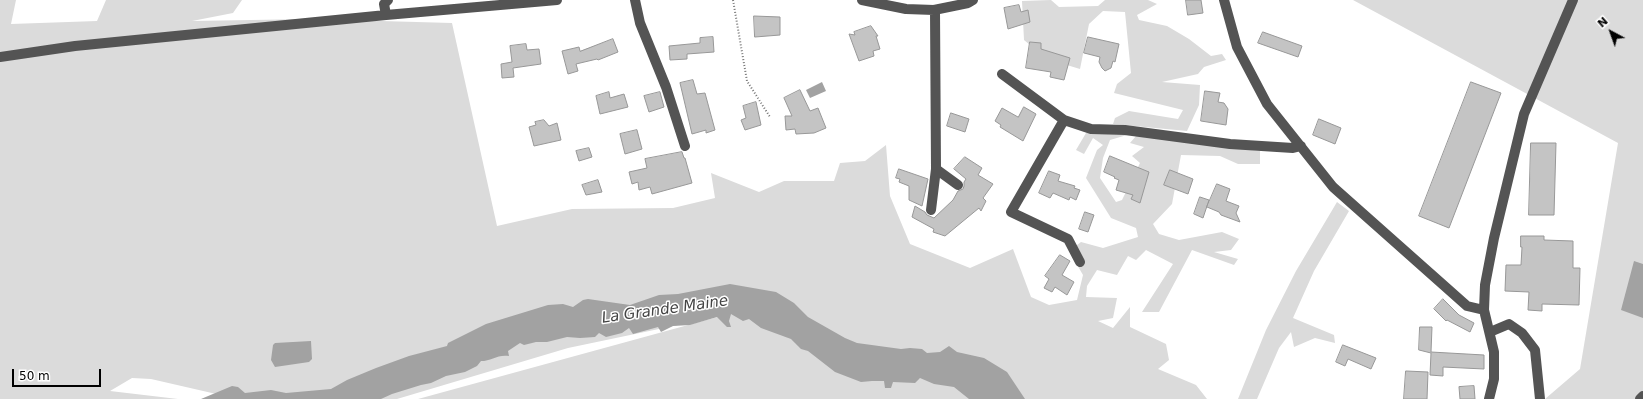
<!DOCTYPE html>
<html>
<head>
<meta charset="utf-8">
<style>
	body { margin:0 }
	#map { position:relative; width:1643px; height:399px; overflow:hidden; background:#fff; font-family:"DejaVu Sans",sans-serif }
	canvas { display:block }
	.north { position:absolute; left:1591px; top:12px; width:40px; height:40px; -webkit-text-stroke:3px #fff; paint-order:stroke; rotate:319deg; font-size:11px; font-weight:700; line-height:16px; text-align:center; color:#000 }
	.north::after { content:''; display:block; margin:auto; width:14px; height:18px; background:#000; clip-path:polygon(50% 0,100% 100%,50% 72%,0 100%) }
	.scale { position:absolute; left:12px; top:369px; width:89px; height:18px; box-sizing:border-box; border:2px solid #000; border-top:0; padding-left:5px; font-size:12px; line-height:14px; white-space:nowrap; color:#000; -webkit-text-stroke:3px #fff; paint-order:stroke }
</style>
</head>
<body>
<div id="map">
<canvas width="1643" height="399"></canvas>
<div class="north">N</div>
<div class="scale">50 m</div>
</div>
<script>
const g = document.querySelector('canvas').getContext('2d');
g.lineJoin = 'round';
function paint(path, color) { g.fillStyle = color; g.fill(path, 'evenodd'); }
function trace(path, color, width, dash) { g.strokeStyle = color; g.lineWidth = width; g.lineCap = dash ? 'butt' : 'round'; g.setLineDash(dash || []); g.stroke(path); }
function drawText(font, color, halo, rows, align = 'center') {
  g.font = font + ' "DejaVu Sans",sans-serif'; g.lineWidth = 3; g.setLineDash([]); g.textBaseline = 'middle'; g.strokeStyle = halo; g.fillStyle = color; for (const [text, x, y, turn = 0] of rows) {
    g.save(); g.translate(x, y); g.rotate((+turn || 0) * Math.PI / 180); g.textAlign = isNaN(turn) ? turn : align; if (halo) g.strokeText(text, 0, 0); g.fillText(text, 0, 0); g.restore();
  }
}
paint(new Path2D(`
	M0,0H16L11,24L97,21L106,0H242L233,13L192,21L310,19L452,23L497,226L572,209L673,208L715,198L711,173L759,192L784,181H834L840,163L865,161L886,145L890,196L910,244L970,268L1013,249L1031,297L1049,305L1077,300L1083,275L1069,251L1081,242L1103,248L1138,237L1136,228L1111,218L1086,178L1097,150L1103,145L1093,138L1084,154L1076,150L1086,133L1127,135L1110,140L1103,158L1100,178L1116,202L1122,200L1140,163L1132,156L1144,147L1130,143L1136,136L1260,151V164H1238L1220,156L1181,155L1172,204L1153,224L1159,234L1179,240L1222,232L1239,239L1231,250L1214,252L1238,259L1234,265L1192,250L1159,312H1142L1173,264L1146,250L1136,260L1128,256L1117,275L1097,270L1087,286L1086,297L1117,298L1113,318L1098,321L1113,328L1130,307V327L1166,344L1169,360L1158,369L1196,385L1207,399H418L721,316L568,348L397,399H238L151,379L132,378L110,391L178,399H0Z
	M1051,0L1059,7L1098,6L1105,0H1148L1157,4L1137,15L1139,20L1167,26L1189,39L1211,56L1222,54L1226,60L1204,67L1198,74L1162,82L1200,85L1199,105L1187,131L1113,124L1115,118L1129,111L1178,119L1183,110L1114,93L1117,84L1131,73L1125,12L1103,11L1089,24L1080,69L1047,59L1024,40L1022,1Z
	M1353,0H1643V399H1545L1580,369L1618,143Z
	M1337,202L1349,211L1314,271L1293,318L1334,335L1335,343L1315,338L1294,347L1291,332L1279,348L1257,399H1238L1266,330L1296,271Z`), '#dbdbdb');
paint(new Path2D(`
	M822,82L826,91L810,98L806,90Z
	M1634,261L1643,264V318L1621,310Z
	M730,284L776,292L794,303L808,317L845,338L857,343L901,349L910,348L922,349L927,353L940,352L949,346L957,352L984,358L1007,372L1025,399H969L954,387L934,384L920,378L915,383L893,382L891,388H885L884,381H872L861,382L835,372L808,351L801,349L791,339L761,328L749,319L743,321L731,314L729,321L731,327H727L717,317L690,325L673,326L661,332L658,327L633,334L629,328L622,333L606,337L599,333L595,337L580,338L567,337L547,342H536L524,345L520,343L508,351L509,356C498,354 491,361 481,361L477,366L465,372L446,376L431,383L421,385L392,394L381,399H201L232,386L238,387L245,393L271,390L286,393L331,389L347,380L376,368L409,356L447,346L448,343L486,324L548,305L563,304L573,307L583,300L588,299L630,305L659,295L678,294Z
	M311,341L312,359L309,362L275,367L271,360L273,345L275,343Z`), '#a2a2a2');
const building = new Path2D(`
	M1186,0H1201L1203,13L1188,15Z
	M1019,5L1021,12L1028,10L1030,22L1008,29L1004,8Z
	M754,16L780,17V35L755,37Z
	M871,26L878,36H876L880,49L873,51L874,56L859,61L849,34L855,35L854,32Z
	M1263,32L1302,46L1298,57L1258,43Z
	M713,37L714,52L687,54V59L670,60L669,46L700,43V38Z
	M1088,37L1119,44L1115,62L1113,61L1111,68L1105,71L1102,68L1099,62L1100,57L1084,53Z
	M613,39L618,52L598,60L597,59L576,64L578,71L568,74L562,51L579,47L580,51Z
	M1030,42L1041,43V49L1070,58L1064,80L1050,77L1051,72L1026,68Z
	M526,44L527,50L539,49L541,64L513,68L514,77L502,78L501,64L512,62L510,46Z
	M693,80L697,94L705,93L715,130L706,133V130L692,134L680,83Z
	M1471,82L1501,93L1449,228L1419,216Z
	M800,90L810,111L818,108L826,128L814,133L796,134L795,129L786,130L785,116H792L784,98Z
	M1205,91L1220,93L1218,102L1224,103L1228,109L1226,125L1201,121Z
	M609,92L610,98L624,94L628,107L600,114L596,96Z
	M660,92L664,107L649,112L644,96Z
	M756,102L761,125L745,130L741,120L746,118L743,106Z
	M1024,107L1036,114L1023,141L1000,127L1001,125L995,121L1002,108L1018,117Z
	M951,113L969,119L965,132L947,126Z
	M1319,119L1341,128L1335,144L1313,135Z
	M544,120L549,126L557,123L561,140L534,146L529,127L536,125L535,122Z
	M637,130L642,149L625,154L620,134Z
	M1531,143H1556L1554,215H1529Z
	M589,148L592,157L579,161L576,151Z
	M682,152L684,158H685L692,183L652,194L650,187L639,190L638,182L632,184L629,172L647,168L645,159Z
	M1110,156L1149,172L1140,203L1131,199L1133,195L1116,190L1119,180L1114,178L1115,177L1104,172Z
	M965,157L982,168L978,175L993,184L983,198L986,201L981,211L979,208L945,236L933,232L934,229L912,217L915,206L925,212L927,215L934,218L953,200L958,191L963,189L964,186V182L966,179L954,169Z
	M899,169L928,179L922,206L909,200V186L899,182L900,179L896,178Z
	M1170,170L1193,179L1188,194L1164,185Z
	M1049,171L1060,175L1058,181L1075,186L1074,188L1080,190L1076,200L1070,197L1069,200L1053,193L1050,198L1039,193Z
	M598,180L602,192L586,195L582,185Z
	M1217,184L1230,189L1226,201L1239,206L1236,213L1240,222L1221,215L1219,212L1207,207Z
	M1200,197L1209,200L1203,218L1194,214Z
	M1085,212L1094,215L1088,232L1079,229Z
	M1521,236H1544V240L1573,241V268H1580L1579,305L1542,304V311L1528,310L1529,292L1505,291L1506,265H1521L1522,247H1521Z
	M1060,255L1070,261L1062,275L1074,282L1067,295L1055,287L1052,292L1044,288L1049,279L1045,276Z
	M1443,299L1459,315L1474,323L1470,332L1447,320L1446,321L1434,309Z
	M1420,327H1432L1431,352L1484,355V369L1443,367V376L1430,375L1431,353L1419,350Z
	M1343,345L1376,358L1371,369L1348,359L1345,366L1336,362Z
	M1406,371L1428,372L1427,399H1404Z
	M1474,386L1475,399H1460L1459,387Z`);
paint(building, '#c4c4c4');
trace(building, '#989898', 1);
trace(new Path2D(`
	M733,0L747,81L770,117`), '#767676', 2, [1, 2]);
trace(new Path2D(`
	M635,0L640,23L666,87L685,146
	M862,0L906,9L934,10L968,3L973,0
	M1224,0L1237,47L1267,104L1333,187L1467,306L1484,310
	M386,15L384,4L388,0
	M0,57L75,46L386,15L557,0
	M1002,74L1064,120L1011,212L1068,239L1080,262
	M1064,120L1091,129L1125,130L1230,144L1293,148L1301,146
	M936,169L958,185
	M931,210L936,169L935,10
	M1490,332L1509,324L1522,333L1535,350L1540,399
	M1489,399L1494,379V352L1484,310L1485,285L1494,238L1524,114L1573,0
	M1640,399L1643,396`), '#545454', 10);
drawText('italic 15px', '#434343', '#fff', [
	["La Grande Maine",665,310,-8]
]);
</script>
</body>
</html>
